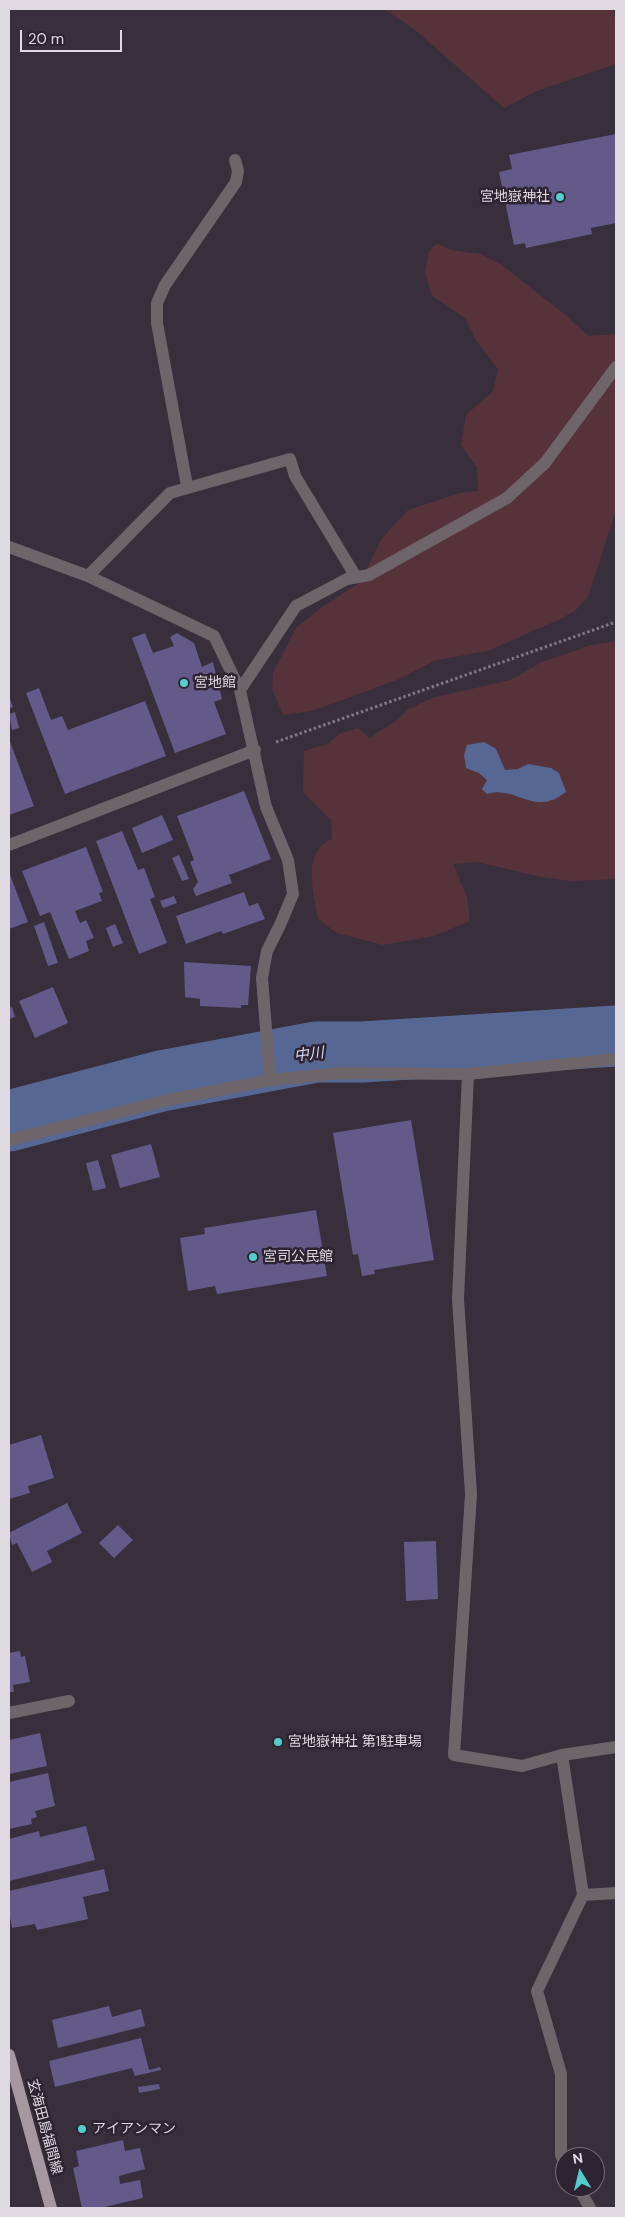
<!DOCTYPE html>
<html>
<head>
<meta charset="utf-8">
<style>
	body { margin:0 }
	#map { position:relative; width:625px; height:2217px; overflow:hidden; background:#382e3c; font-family:"DM Sans",sans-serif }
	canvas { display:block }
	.frame { position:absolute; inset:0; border:10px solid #dfd9e1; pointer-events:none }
	.north { position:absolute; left:555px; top:2147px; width:50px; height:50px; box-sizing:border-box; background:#2e2431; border:1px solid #756c77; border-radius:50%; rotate:351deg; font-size:14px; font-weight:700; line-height:20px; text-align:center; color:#dfd9e1 }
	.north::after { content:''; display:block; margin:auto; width:18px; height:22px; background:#52cdcc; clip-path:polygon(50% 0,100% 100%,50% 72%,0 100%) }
	.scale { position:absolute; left:20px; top:30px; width:102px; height:22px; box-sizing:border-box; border:2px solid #dfd9e1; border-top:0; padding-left:6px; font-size:15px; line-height:18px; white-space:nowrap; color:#dfd9e1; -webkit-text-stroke:4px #2e2431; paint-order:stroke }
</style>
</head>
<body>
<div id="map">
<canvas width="625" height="2217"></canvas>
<div class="frame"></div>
<div class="north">N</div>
<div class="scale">20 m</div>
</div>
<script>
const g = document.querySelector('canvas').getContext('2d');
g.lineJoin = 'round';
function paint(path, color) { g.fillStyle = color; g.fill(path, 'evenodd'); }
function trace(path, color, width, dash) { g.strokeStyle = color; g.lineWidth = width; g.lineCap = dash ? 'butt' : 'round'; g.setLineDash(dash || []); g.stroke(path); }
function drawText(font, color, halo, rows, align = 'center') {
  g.font = font + ' "DM Sans","Noto Sans JP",sans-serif'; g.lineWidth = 5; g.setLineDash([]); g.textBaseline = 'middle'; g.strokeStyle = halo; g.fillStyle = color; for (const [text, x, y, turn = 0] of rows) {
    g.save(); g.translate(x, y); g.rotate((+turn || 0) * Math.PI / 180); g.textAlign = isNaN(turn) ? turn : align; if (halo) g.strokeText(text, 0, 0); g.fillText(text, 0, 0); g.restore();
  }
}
paint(new Path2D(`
	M384,9H613L616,23V64L537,91L504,108L414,29Z
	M437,243L450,250L480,254L502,265L563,313L589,336L616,334V510L588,597L575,611L558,620L488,651L436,660L397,680L312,711L283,715L272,689L273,673L296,628L322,607L359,583L382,538L408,510L460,493L478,491L477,468L461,445L466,415L493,391L498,369L477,342L465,318L432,296L425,272L429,251Z
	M616,641V879L572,881L542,877L477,862L453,864L467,897L470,921L434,936L383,945L337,933L318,919C314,893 301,851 332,839L331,820L303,793L304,751L329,743L339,734L358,728L370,738L398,719L407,710L432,698L510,680L540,663L591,645Z`), '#56333b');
paint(new Path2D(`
	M484,742L496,749L505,770L518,769L528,764L551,768L559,773L566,792C562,794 557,799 552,800C529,809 511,786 487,794L482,789L487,780L479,773L466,768L464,755L467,745Z`), '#566794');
trace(new Path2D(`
	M9,1121L161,1081L316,1052H362L616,1036`), '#566794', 61);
paint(new Path2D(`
	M616,134V223L591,228L592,234L526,248L525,243L514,245L499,172L512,169L509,155Z
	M145,633L153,653L174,646L170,637L177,633L194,643L202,667L213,662L222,699L214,702L226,734L175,753L132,638Z
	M39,688L51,720L62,716L68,730L145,701L166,756L65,794L26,693Z
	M9,696L13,707L9,709Z
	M15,712L19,728L12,730L9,714Z
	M9,739L34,806L9,815Z
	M244,791L271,859L229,875L232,883L196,896L193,889L198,882L190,862L194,860L177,816Z
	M162,815L173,840L142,853L132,828Z
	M122,831L138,870L144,868L155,897L150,899L167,943L139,954L96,841Z
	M86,847L103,892L99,893L102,901L75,911L80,923L86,920L94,938L86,941L89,951L69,959L50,912L40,916L22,871Z
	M179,855L189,879L182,881L172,858Z
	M9,872L28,922L9,929Z
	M244,892L249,906L258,903L265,919L223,934L221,931L186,944L176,916Z
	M174,896L177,903L163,908L160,901Z
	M44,922L58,963L48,966L34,926Z
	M115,924L123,943L113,947L106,928Z
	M184,962L251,966L248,1005H241V1008L200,1006V999L185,997Z
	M53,987L68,1023L35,1038L19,1001Z
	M12,1007L15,1017L9,1019V1008Z
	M411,1120L434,1260L374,1270L375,1274L362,1276L358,1254L353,1255L333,1133Z
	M151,1144L160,1177L120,1188L111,1155Z
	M98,1160L106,1188L93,1191L86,1163Z
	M316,1210L327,1276L217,1294L215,1286L188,1291L180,1238L205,1234L204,1228Z
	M41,1435L54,1478L28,1486L30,1493L9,1499V1445Z
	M67,1503L82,1533L47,1551L52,1562L32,1572L17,1543L12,1545L9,1533Z
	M118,1525L133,1540L114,1558L99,1543Z
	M436,1541L438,1599L406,1601L404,1542Z
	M20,1651L21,1657L25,1656L30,1682L13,1685L14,1692H9V1653Z
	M40,1733L47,1766L9,1774V1740Z
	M48,1773L55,1806L35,1811L37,1817L31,1819L32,1824L9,1829V1782Z
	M86,1826L95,1860L9,1881V1839L39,1831L40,1837Z
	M104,1869L109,1891L83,1897L88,1919L37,1930L35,1924L12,1928L9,1912V1891Z
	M109,2006L112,2017L141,2009L145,2026L58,2048L52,2020Z
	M141,2038L149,2070L160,2067L161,2070L135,2076L132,2068L55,2087L49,2061Z
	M159,2084L160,2089L139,2093L138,2087Z
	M123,2140L125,2151L140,2148L145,2169L119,2176L120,2184L140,2180L143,2198L100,2208H82L73,2168L79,2166L76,2151Z`), '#635a89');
trace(new Path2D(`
	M276,742L616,622`), '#807884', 3, [2.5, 2.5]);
trace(new Path2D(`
	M187,486L157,323V303L165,285L236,182L238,171L235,160
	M9,547L88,576L214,636L240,690
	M88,576L170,493L290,459L295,476L356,577
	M9,845L255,750
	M468,1074L458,1299L471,1494L454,1755L522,1766L562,1755L616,1747
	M270,1080L262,978L267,951L280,925L293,894L288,860L266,807L240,690L296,606L347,579L369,575L507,498L545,463L616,367
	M9,1140L168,1100L270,1080L343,1073L468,1074L616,1059
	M9,1713L69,1701
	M562,1755L583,1895L537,1991L561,2074V2155L565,2163
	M583,1895L616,1893
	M578,2187L590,2208`), '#6d656a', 12);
trace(new Path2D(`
	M9,2055L51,2208`), '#a797a1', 12);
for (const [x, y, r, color] of [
	[560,197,5,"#52cdcc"],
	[184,683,5,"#52cdcc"],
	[253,1257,5,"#52cdcc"],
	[278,1742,5,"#52cdcc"],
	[82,2129,5,"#52cdcc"]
]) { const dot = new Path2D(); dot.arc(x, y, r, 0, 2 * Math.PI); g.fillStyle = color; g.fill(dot); trace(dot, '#2e2431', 2); }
drawText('14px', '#dfd9e1', '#2e2431', [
	["宮地嶽神社",550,197,"right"],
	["宮地館",194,683],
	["宮司公民館",263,1257],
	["宮地嶽神社 第1駐車場",288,1742],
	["アイアンマン",92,2129]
], 'left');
drawText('14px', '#dfd9e1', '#2e2431', [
	["玄海田島福間線",44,2127,75]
]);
drawText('italic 15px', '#d0dcf9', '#2e2431', [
	["中川",309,1055,-7]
]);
</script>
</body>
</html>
